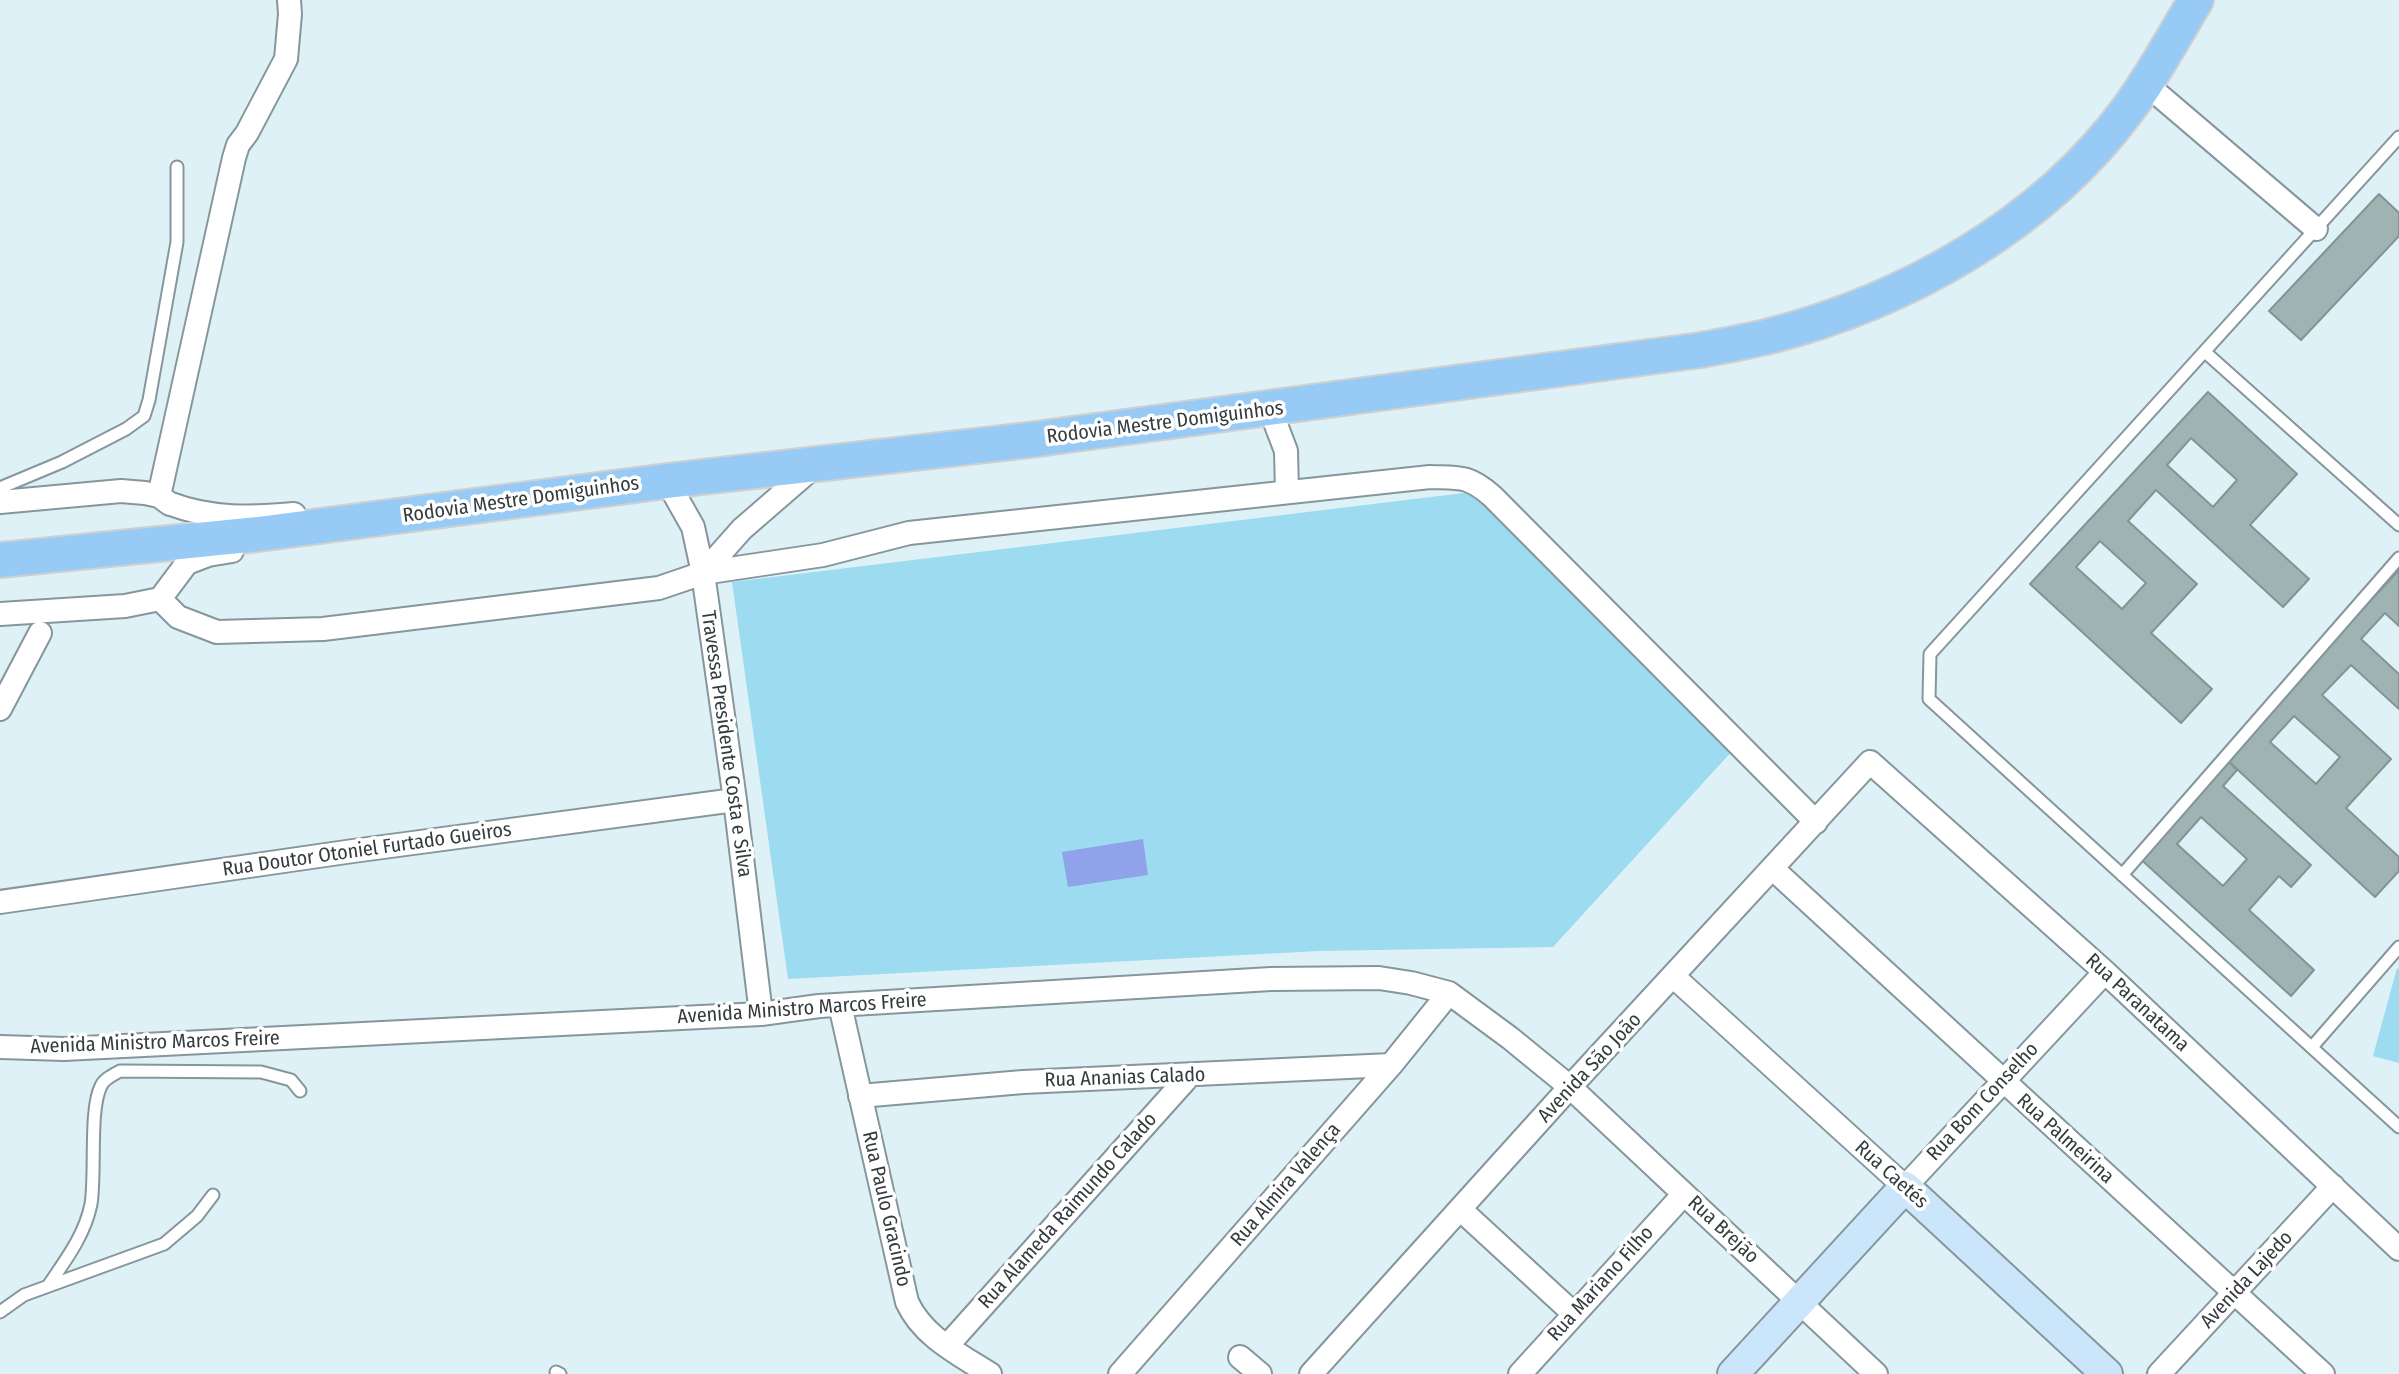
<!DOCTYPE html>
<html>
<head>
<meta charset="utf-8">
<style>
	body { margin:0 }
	canvas { display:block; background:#def1f7 }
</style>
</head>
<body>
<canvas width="2399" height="1374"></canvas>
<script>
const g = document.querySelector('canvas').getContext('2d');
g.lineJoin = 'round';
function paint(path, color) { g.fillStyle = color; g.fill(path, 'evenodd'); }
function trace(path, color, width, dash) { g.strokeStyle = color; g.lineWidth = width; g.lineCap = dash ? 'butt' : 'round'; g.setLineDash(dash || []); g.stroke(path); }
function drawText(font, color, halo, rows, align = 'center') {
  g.font = font + ' "Fira Sans Condensed",sans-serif'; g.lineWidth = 7; g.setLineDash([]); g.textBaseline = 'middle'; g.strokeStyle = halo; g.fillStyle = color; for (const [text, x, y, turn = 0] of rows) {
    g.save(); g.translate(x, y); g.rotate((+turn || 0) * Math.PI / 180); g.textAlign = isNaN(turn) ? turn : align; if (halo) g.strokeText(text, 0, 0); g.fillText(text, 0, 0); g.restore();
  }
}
paint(new Path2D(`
	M1472,492L1734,749L1553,947L1319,951L788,979L732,582Z
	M2397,968L2399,969V1063L2373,1056Z`), '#9cdbf0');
paint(new Path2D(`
	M1143,839L1148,875L1068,887L1062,852Z`), '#90a2ea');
const building = new Path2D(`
	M2379,194L2399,213V236L2301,340L2269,311Z
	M2208,392L2297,474L2250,525L2309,579L2283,607L2156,490L2128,521L2197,584L2151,633L2212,689L2181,723L2030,584ZM2191,438L2237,480L2213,507L2167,465ZM2100,541L2146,583L2122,609L2076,567Z
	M2399,570V626L2385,613L2361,639L2399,674V709L2351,665L2322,695L2391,759L2346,808L2399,857V871L2375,897L2225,758ZM2294,716L2340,757L2316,784L2270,742Z
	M2225,758L2237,770L2223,786L2311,865L2291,887L2279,876L2249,910L2314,970L2291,996L2136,855ZM2201,817L2247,859L2223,886L2177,844Z`);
paint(building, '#9fb3b2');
trace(building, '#829594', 2);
const lane = new Path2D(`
	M2399,137L1930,654L1929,699L2399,1127
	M2205,352L2399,525
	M0,488L62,462L126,429L144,416L149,400L177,242V167
	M2122,875L2399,558
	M2312,1047L2399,947
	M48,1286C65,1261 85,1235 91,1204C96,1174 89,1109 101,1086C104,1079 113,1075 120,1071L261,1072L291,1080L300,1091
	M0,1312L24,1295L164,1244L197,1216L213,1195
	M556,1372L560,1374`);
const street = new Path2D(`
	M2146,84L2316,229
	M1270,409L1286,451L1287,492
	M667,481L693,527L703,573L735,800L761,1014
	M159,496L234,158L238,145L247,133L286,59L290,14L289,0
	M0,502L121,491L145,493L159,496L170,504
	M171,504C210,519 253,518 294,514
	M187,563L208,555L232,551
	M703,573L742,529L817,464
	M160,599L178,617L217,632L323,629L659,588L703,573L823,555L909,533L1430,477C1460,478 1468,475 1492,496L1816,822
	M0,614L125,606L160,599L187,563L186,550
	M0,709L40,633
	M1773,869L2323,1374
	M0,902L353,851L735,800
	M1674,977L1905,1187L2105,972
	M840,1005L907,1302C923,1337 959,1354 990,1374
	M0,1047L64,1049L761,1014L819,1006L1271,979L1379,978L1411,983L1449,993L1510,1038L1570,1087L1876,1374
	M860,1096L1023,1082L1391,1065
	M1461,1210L1573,1313
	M947,1346L1189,1076
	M1240,1357L1260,1374
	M1120,1374L1391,1065L1449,993
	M1311,1374L1570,1087L1870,762L2105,972L2399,1249
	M1520,1374L1684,1194
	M2159,1374L2333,1186`);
const secondary = new Path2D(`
	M1733,1374L1905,1187L2107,1374`);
const primary = new Path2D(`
	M0,560L258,534L667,481L1029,440L1701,350C1722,346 1744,342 1766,337C1905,302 2043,225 2129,108C2154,74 2174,36 2196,0`);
trace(lane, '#85969c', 15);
trace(street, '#85969c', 26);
trace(secondary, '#85969c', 34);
trace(primary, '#cfd0d1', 38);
trace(lane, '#fff', 11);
trace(street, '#fff', 22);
trace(secondary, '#cbe5fa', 30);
trace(primary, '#97cbf5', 34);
drawText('20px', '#353c3e', '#fff', [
	["Rodovia Mestre Domiguinhos",1165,423,-7],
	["Rodovia Mestre Domiguinhos",521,500,-8],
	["Travessa Presidente Costa e Silva",726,744,82],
	["Rua Doutor Otoniel Furtado Gueiros",367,850,-8],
	["Rua Paranatama",2137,1003,43],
	["Avenida Ministro Marcos Freire",802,1009,-4],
	["Avenida Ministro Marcos Freire",155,1043,-2],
	["Avenida São João",1590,1068,-47],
	["Rua Ananias Calado",1125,1078,-2],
	["Rua Bom Conselho",1983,1102,-47],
	["Rua Palmeirina",2065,1139,42],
	["Rua Caetés",1891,1175,42],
	["Rua Almira Valença",1286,1185,-49],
	["Rua Paulo Gracindo",886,1209,77],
	["Rua Alameda Raimundo Calado",1068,1211,-48],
	["Rua Brejão",1723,1230,43],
	["Avenida Lajedo",2247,1280,-47],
	["Rua Mariano Filho",1601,1284,-48]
]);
</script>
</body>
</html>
